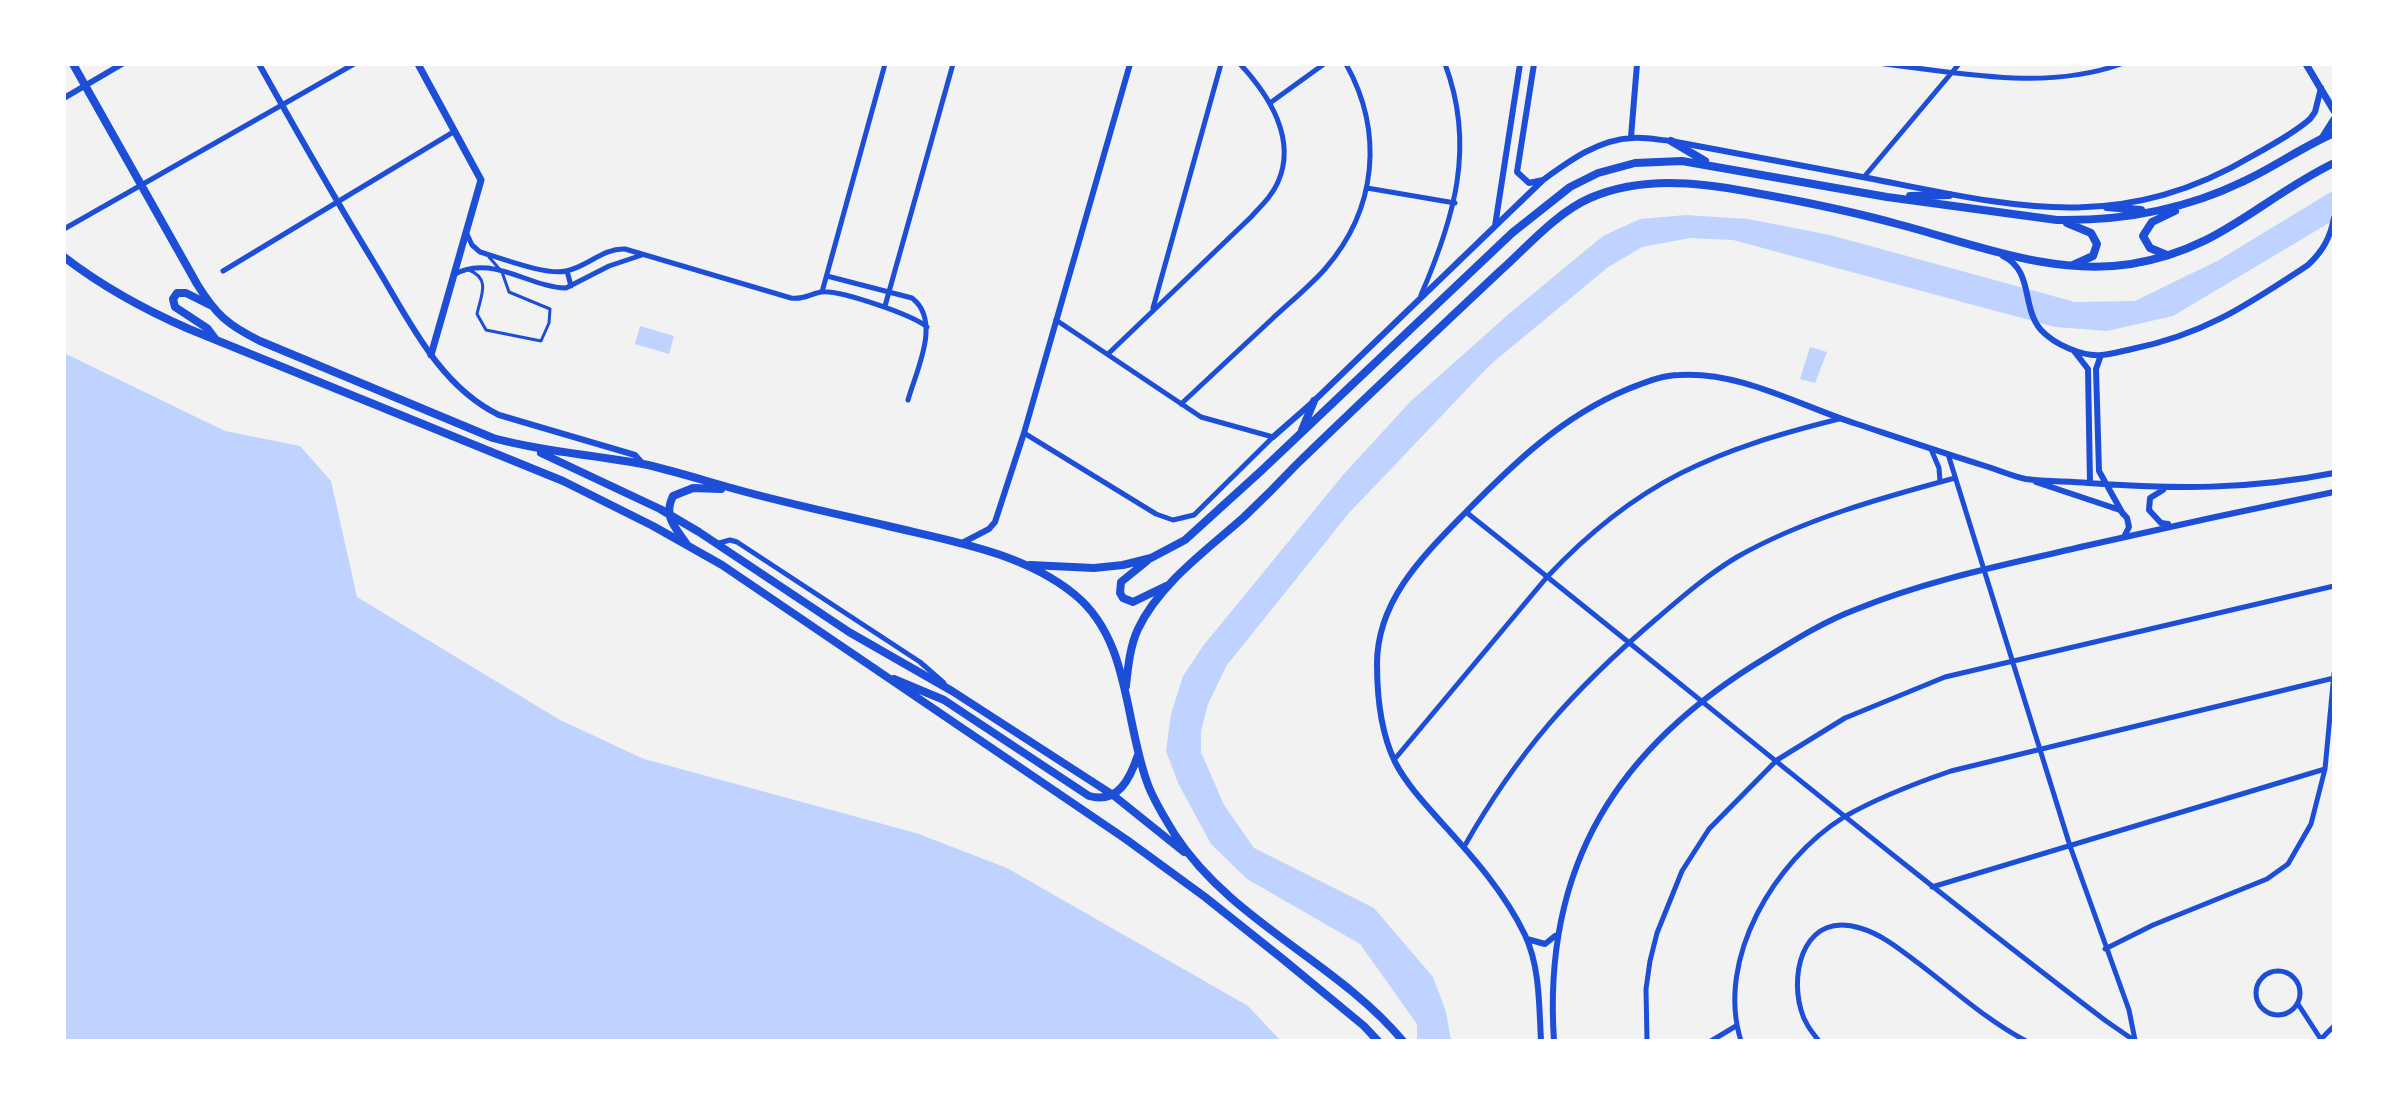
<!DOCTYPE html>
<html>
<head>
<meta charset="utf-8">
<style>
	body { margin:0 }
	#map { position:relative; width:2398px; height:1105px; overflow:hidden; background:#f2f2f2; font-family:Cabin,sans-serif }
	canvas { display:block }
	.frame { position:absolute; inset:0; border:66px solid #fff; pointer-events:none }
</style>
</head>
<body>
<div id="map">
<canvas width="2398" height="1105"></canvas>
<div class="frame"></div>
</div>
<script>
const g = document.querySelector('canvas').getContext('2d');
g.lineJoin = 'round';
function paint(path, color) { g.fillStyle = color; g.fill(path, 'evenodd'); }
function trace(path, color, width, dash) { g.strokeStyle = color; g.lineWidth = width; g.lineCap = dash ? 'butt' : 'round'; g.setLineDash(dash || []); g.stroke(path); }
paint(new Path2D(`
	M2334,190V220L2173,316L2107,331L2055,327L1733,240L1690,238L1642,247L1607,268L1491,364L1349,513L1227,665L1208,704L1201,731V752L1224,805L1254,848L1374,908L1433,977L1446,1012L1451,1041H1417V1024L1360,944L1247,879L1211,844L1178,783L1166,751L1171,714L1183,676L1203,646L1343,475L1410,402L1511,312L1603,236L1640,219L1686,215L1748,219L1830,235L2075,302L2135,301L2219,260Z
	M640,326L674,336L669,354L635,344Z
	M1810,347L1827,352L1815,383L1800,379Z
	M64,353L225,431L300,446L331,481L357,597L560,720L644,759L916,833L1007,868L1248,1006L1281,1041H64Z`), '#bfd3fe');
trace(new Path2D(`
	M469,270C491,279 481,295 477,314L486,330L541,341L549,323L550,309L509,292L502,272L489,257`), '#1d4ed8', 3);
trace(new Path2D(`
	M1884,64C1962,73 2045,91 2121,64
	M1270,103L1324,64
	M1864,177L1959,64
	M1367,188L1455,203
	M64,229L354,64
	M466,232L472,245L480,252C501,258 547,276 566,271C587,267 603,248 625,249L791,298C804,300 809,294 821,292C838,289 913,315 927,327
	M223,271L455,131
	M567,271L571,286
	M453,275C490,253 528,287 566,288L609,266L642,255
	M827,276L912,298C942,321 916,371 908,400
	M822,292L885,64
	M1421,295C1454,219 1476,146 1445,64
	M885,306L953,64
	M1153,308L1221,64
	M1056,320L1201,417L1273,437
	M1108,354L1251,217C1261,206 1272,196 1278,182C1297,139 1269,95 1240,64
	M1181,404C1211,376 1241,348 1271,320C1289,303 1309,287 1325,269C1377,209 1384,132 1346,64
	M1024,433L1156,514L1173,520L1194,515L1273,437
	M1931,449L1939,468L1940,482
	M1948,454L2070,846L2129,1010L2135,1040
	M1466,512C1679,681 1889,856 2106,1021L2135,1041
	M719,543L730,540L737,542L920,662L944,683
	M1394,760L1547,577C1637,481 1714,450 1839,419
	M1464,847C1517,753 1573,690 1655,620C1682,597 1707,575 1737,557C1804,519 1881,498 1955,478
	M1932,887L2325,769
	M2105,949L2153,925L2267,879L2288,864L2311,824L2325,769L2334,673
	M2256 993a22 22 0 1 1 44 0a22 22 0 1 1-44 0Z
	M2298,1004L2322,1041
	M2321,1039L2334,1026
	M1647,1041L1646,989L1650,961L1657,933L1682,871L1709,829L1777,760L1845,718L1945,677L2334,586
	M1711,1041L1736,1026
	M1741,1041C1715,959 1775,860 1844,817C1877,798 1916,783 1951,771L2334,678
	M1819,1041C1811,1031 1804,1022 1801,1010C1789,968 1807,911 1860,928C1884,935 1903,952 1922,966C1956,992 1988,1021 2026,1041`), '#1d4ed8', 5);
trace(new Path2D(`
	M259,64C297,132 335,199 376,266C409,320 439,386 499,415L635,455L644,465
	M1534,64L1517,172L1529,183L1543,180
	M64,98L122,64
	M1631,137L1637,64
	M1495,226L1520,64
	M2003,256C2034,271 2021,307 2041,330C2054,344 2082,357 2102,355C2112,354 2122,351 2132,349C2205,334 2247,305 2308,265C2323,251 2330,238 2334,218
	M2074,351L2088,369L2090,483
	M2101,355L2096,369L2099,471L2123,514
	M1273,437L1314,401L1543,180C1569,161 1599,139 1633,138C1645,137 1659,140 1671,141C1738,154 1806,166 1873,179C2015,207 2120,235 2254,155C2273,144 2293,134 2310,119L2315,112L2321,88
	M2036,482L2120,510L2127,518L2129,527L2124,537
	M2163,490L2150,498L2149,510L2161,523L2168,524
	M960,544L989,529L995,522L1024,433L1130,64
	M1527,939L1545,944L1555,936
	M1541,1041C1539,1006 1540,967 1525,935C1505,893 1473,857 1442,823C1425,804 1407,785 1395,762C1381,733 1377,696 1377,664C1377,601 1422,557 1463,515C1513,464 1561,417 1628,389C1644,383 1662,375 1679,375C1741,371 1800,406 1857,424C1899,438 1940,452 1982,465C1996,469 2011,476 2026,479C2046,482 2068,481 2088,483C2174,489 2249,490 2334,473
	M1554,1041C1542,865 1618,746 1767,657C1796,639 1825,621 1857,609C1930,579 2009,564 2085,546C2168,527 2251,509 2334,492`), '#1d4ed8', 6);
trace(new Path2D(`
	M418,64L481,180L431,355
	M2306,64L2334,111
	M2322,138L2334,119`), '#1d4ed8', 7);
trace(new Path2D(`
	M73,64L197,284C216,315 228,325 260,341L493,438C544,452 596,455 648,465C677,472 706,481 735,489C785,503 837,514 888,526C950,541 1022,552 1074,594C1130,639 1124,719 1147,782C1153,800 1165,818 1175,835C1232,922 1337,962 1403,1041
	M1671,141L1705,161
	M1910,196L1949,195
	M2107,207L2141,210
	M2067,223L2091,233L2097,244L2093,256L2073,265
	M2167,255L2150,248L2143,236L2152,222L2175,211
	M64,257C103,287 143,309 189,329L563,481L653,526L722,565L1127,840L1205,897L1284,960L1364,1026L1378,1041
	M210,305L186,293H177L173,299L175,307L207,328L216,340
	M1302,430L1314,401
	M541,453L660,509L699,532L849,632L952,691L1113,795L1184,852
	M686,543C675,527 663,516 673,496L693,488L721,489
	M1147,561L1121,582L1120,593L1123,598L1133,602L1166,586
	M1030,565L1094,568L1123,565L1151,558L1185,540L1261,471L1512,233L1570,187L1598,173L1635,163L1682,161L1887,197L2057,220C2120,221 2184,210 2242,182C2273,168 2302,147 2334,133
	M894,679L944,700L1089,796C1118,804 1130,779 1138,755
	M1126,686C1128,667 1130,646 1138,629C1160,583 1207,550 1244,517C1262,500 1279,483 1296,465C1363,400 1431,336 1499,272C1527,247 1556,213 1590,198C1641,176 1697,182 1750,192C1801,201 1851,211 1901,225C1977,245 2052,276 2131,264C2220,250 2260,199 2334,163`), '#1d4ed8', 8);
</script>
</body>
</html>
